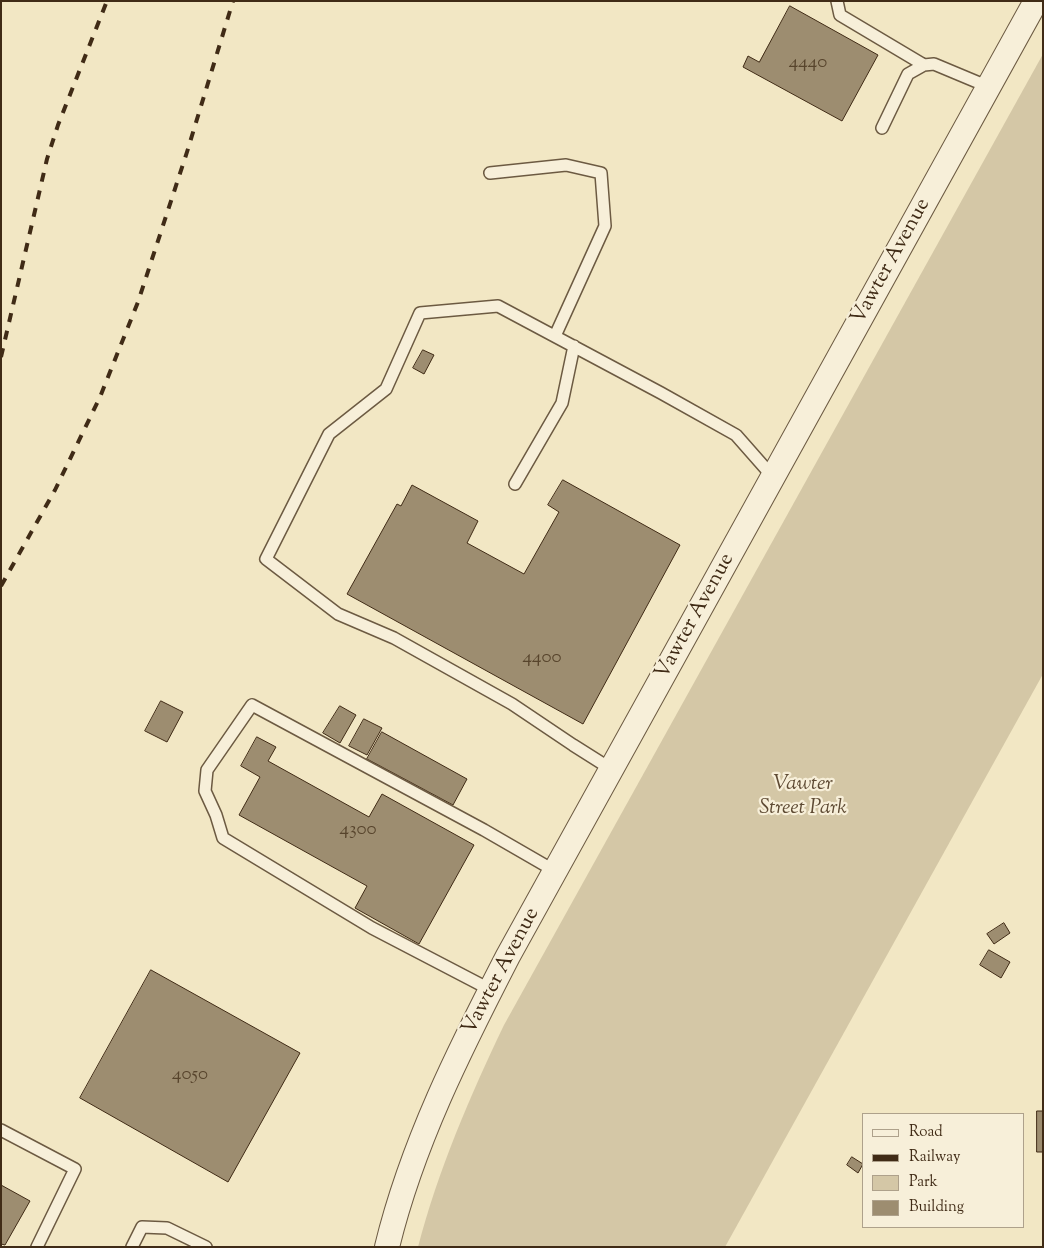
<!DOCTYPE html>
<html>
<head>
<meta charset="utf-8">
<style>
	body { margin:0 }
	#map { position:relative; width:1044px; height:1248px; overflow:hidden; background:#f2e7c4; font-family:"Sorts Mill Goudy",serif }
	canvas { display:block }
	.frame { position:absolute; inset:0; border:2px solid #402b16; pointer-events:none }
	.legend { position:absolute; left:862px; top:1113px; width:162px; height:115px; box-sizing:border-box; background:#f7efd9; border:1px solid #aea18b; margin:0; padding:6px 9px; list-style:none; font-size:15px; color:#402b16 }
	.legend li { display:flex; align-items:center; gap:10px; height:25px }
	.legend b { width:25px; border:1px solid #aea18b }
</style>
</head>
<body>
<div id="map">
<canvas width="1044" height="1248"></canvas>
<div class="frame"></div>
<ul class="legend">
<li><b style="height:6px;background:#f7efd9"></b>Road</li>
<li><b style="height:6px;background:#402b16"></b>Railway</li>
<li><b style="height:14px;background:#d4c7a6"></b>Park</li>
<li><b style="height:14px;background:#9d8d70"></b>Building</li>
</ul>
</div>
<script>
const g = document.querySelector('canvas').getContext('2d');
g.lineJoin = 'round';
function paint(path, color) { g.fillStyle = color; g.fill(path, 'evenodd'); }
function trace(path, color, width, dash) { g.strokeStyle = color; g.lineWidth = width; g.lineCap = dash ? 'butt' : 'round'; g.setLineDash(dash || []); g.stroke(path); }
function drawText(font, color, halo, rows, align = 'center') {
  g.font = font + ' "Sorts Mill Goudy",serif'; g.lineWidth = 4.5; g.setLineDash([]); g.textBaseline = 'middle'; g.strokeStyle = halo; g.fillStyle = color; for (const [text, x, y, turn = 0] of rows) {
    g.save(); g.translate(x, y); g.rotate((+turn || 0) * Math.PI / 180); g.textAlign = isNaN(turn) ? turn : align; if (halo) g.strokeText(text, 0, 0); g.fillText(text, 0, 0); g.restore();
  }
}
paint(new Path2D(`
	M1043,54V674L725,1247H418C438,1170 470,1096 504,1025Z`), '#d4c7a6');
const building = new Path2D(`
	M790,6L878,55L842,121L743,67L748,56L759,62Z
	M423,350L434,355L424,374L413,368Z
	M563,480L680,545L583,724L347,594L397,504L401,506L412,485L478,521L467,543L524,574L559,512L548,505Z
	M161,701L183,712L167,742L145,731Z
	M340,706L356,715L340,743L323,733Z
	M364,719L382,728L367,755L349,746Z
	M382,732L467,779L453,805L367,759Z
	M257,737L276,747L268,761L369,817L382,794L474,845L419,944L355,908L367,886L239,815L260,777L241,766Z
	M1004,923L1010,933L994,944L987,934Z
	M989,950L1010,962L1001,978L980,965Z
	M151,970L300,1053L228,1182L80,1098Z
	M1037,1111H1043V1152H1037Z
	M852,1157L863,1164L858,1173L847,1165Z
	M1,1185L30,1201L5,1245L1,1244Z`);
paint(building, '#9d8d70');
trace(building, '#402b16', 1);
const lane = new Path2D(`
	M837,1L840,15L924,65
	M882,128L908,74L924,65L934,64L989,87
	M490,173L566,165L601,173L605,226L555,336
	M515,484L562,403L574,346
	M611,769L573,745L512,704L394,638L338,614L266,559L329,434L386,389L420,313L498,306L661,393L736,435L773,477
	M491,990L372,928L223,838L216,815L205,791L207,770L252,705L484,830L555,871
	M1,1130L75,1169L37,1247
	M132,1247L142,1227L167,1228L206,1247`);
const street = new Path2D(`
	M387,1247C412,1144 460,1049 508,956L1036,1`);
trace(lane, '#6c5a42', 14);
trace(street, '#6c5a42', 26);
trace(lane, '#f7efd9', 11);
trace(street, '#f7efd9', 24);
trace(new Path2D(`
	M1,357L47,159L58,125L107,1
	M1,586L55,490L100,397L138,302L187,152L233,1`), '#402b16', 4, [9, 9]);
drawText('19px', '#57442c', null, [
	["4440",808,64],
	["4400",542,659],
	["4300",358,831],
	["4050",190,1076]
]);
drawText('21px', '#402b16', '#f7efd9', [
	["Vawter Avenue",892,262,-61],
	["Vawter Avenue",696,617,-61],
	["Vawter Avenue",502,972,-62]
]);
drawText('italic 21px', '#5e4a33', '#f7efd9', [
	["Vawter",803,785],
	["Street Park",803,809]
]);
</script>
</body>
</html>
